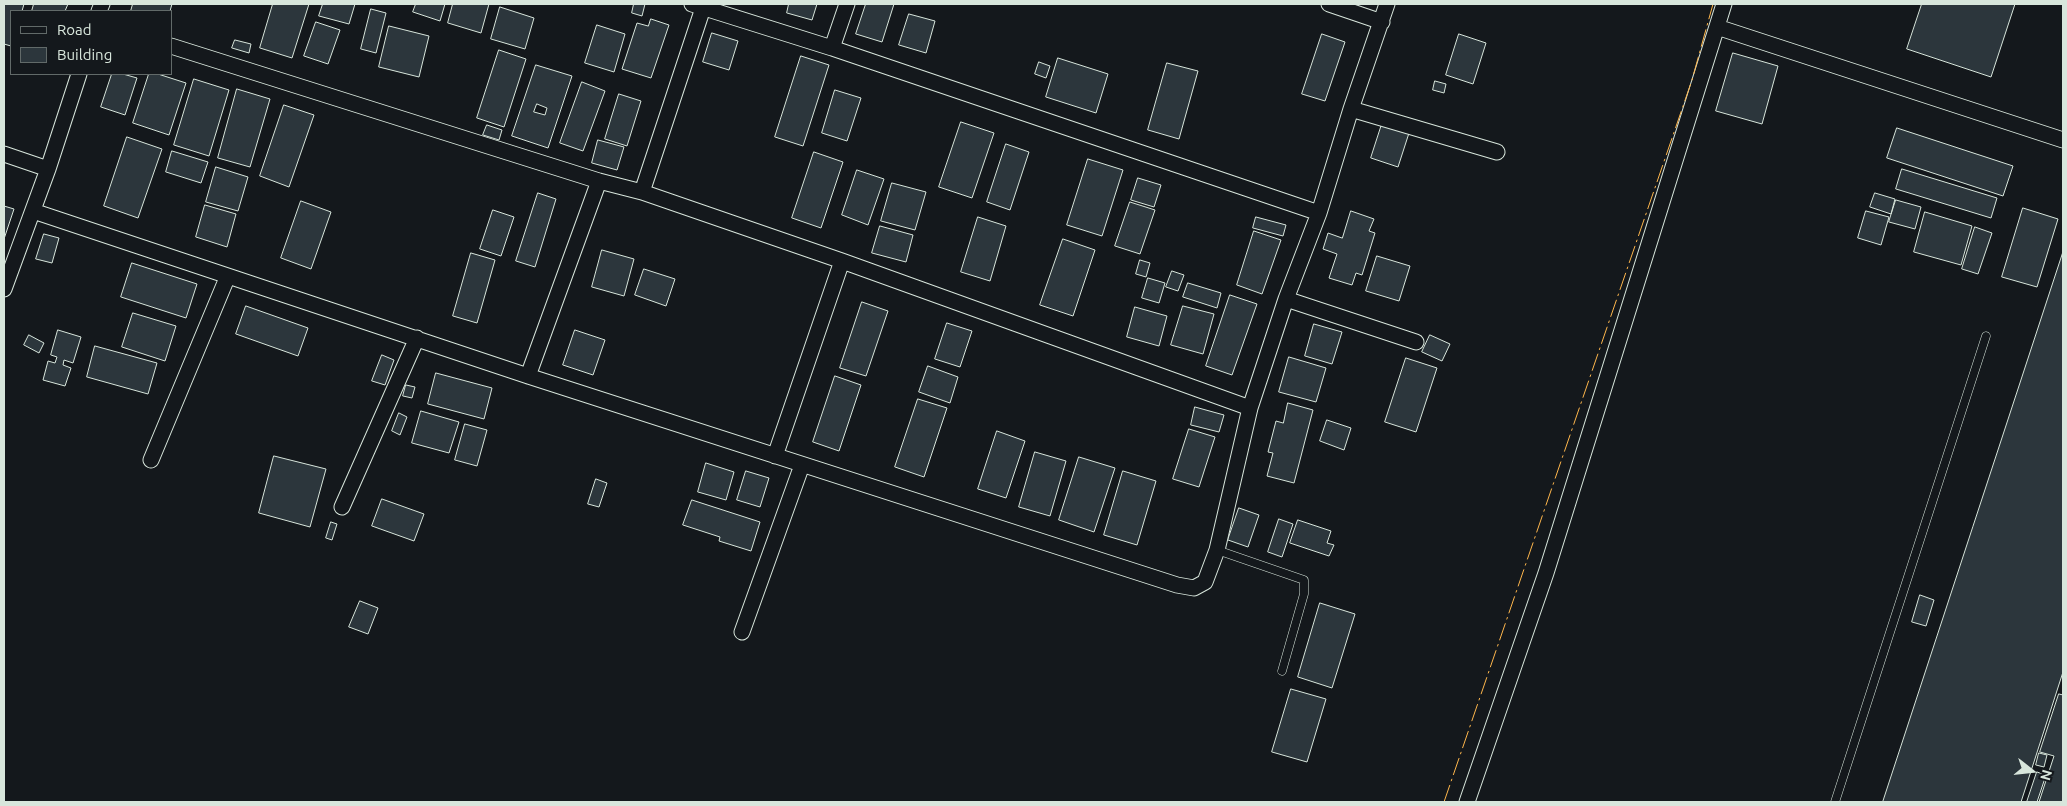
<!DOCTYPE html>
<html>
<head>
<meta charset="utf-8">
<style>
	body { margin:0 }
	#map { position:relative; width:2067px; height:806px; overflow:hidden; background:#14181c; font-family:Ubuntu,sans-serif }
	canvas { display:block }
	.frame { position:absolute; inset:0; border:5px solid #d8e6dc; pointer-events:none }
	.legend { position:absolute; left:10px; top:10px; width:162px; height:65px; box-sizing:border-box; background:#14181c; border:1px solid #626a69; margin:0; padding:6px 9px; list-style:none; font-size:15px; color:#d8e6dc }
	.legend li { display:flex; align-items:center; gap:10px; height:25px }
	.legend b { width:25px; border:1px solid #626a69 }
	.north { position:absolute; left:2007px; top:746px; width:50px; height:50px; -webkit-text-stroke:4px #14181c; paint-order:stroke; rotate:106deg; font-size:14px; font-weight:700; line-height:20px; text-align:center; color:#d8e6dc }
	.north::after { content:''; display:block; margin:auto; width:18px; height:22px; background:#d8e6dc; clip-path:polygon(50% 0,100% 100%,50% 72%,0 100%) }
</style>
</head>
<body>
<div id="map">
<canvas width="2067" height="806"></canvas>
<div class="frame"></div>
<ul class="legend">
<li><b style="height:6px;background:#14181c"></b>Road</li>
<li><b style="height:14px;background:#2c363c"></b>Building</li>
</ul>
<div class="north">N</div>
</div>
<script>
const g = document.querySelector('canvas').getContext('2d');
g.lineJoin = 'round';
function paint(path, color) { g.fillStyle = color; g.fill(path, 'evenodd'); }
function trace(path, color, width, dash) { g.strokeStyle = color; g.lineWidth = width; g.lineCap = dash ? 'butt' : 'round'; g.setLineDash(dash || []); g.stroke(path); }
const building = new Path2D(`
	M4,4H24L22,11H11V46L4,44Z
	M34,4H68L65,11H32Z
	M133,4H172L170,11H131Z
	M273,4H309L292,58L260,48Z
	M323,4H355L349,24L319,16Z
	M416,4H445L440,21L413,12Z
	M453,4H489L481,33L448,23Z
	M634,4H645L642,16L632,13Z
	M789,4H817L812,20L787,13Z
	M866,4H894L882,42L856,34Z
	M1922,4H2015L1991,77L1907,49Z
	M500,7L534,18L525,49L491,39Z
	M371,9L386,13L376,53L361,49Z
	M909,14L935,21L926,53L899,45Z
	M651,19L669,25L651,78L622,69L637,23L648,26Z
	M316,22L340,30L328,64L304,56Z
	M597,25L625,34L614,72L585,63Z
	M389,26L429,36L419,77L379,67Z
	M712,33L738,41L729,70L703,62Z
	M1322,34L1345,42L1325,101L1302,94Z
	M1459,34L1486,43L1473,84L1446,75Z
	M235,40L251,44L249,53L232,48Z
	M499,50L526,59L504,127L477,118Z
	M1733,53L1778,66L1762,124L1716,111Z
	M801,56L829,65L803,146L775,137Z
	M1058,58L1108,74L1096,113L1046,97Z
	M1039,62L1050,66L1046,78L1035,74Z
	M1167,63L1198,71L1179,139L1148,130Z
	M536,65L572,76L548,148L512,136ZM537,104L547,108L545,115L534,112Z
	M112,74H123L137,78L125,115L101,107Z
	M149,74H158L186,83L169,135L133,123Z
	M194,79L229,90L209,156L174,145Z
	M1435,81L1446,84L1444,93L1433,90Z
	M582,82L605,91L583,151L560,143Z
	M237,89L270,99L250,167L218,158Z
	M835,90L861,98L847,141L822,133Z
	M619,94L641,101L627,146L605,139Z
	M284,105L314,115L289,187L260,176Z
	M961,122L994,133L972,198L939,187Z
	M1382,124L1409,133L1398,167L1371,158Z
	M487,125L502,130L499,140L483,135Z
	M1897,128L2013,166L2003,196L1887,158Z
	M127,137L162,149L138,218L104,206Z
	M598,140L624,147L617,170L592,163Z
	M1006,144L1029,152L1010,210L987,202Z
	M172,151L208,162L201,183L166,172Z
	M814,152L843,162L821,228L792,218Z
	M1088,159L1123,170L1102,236L1067,225Z
	M216,167L248,177L238,211L206,202Z
	M1902,169L1997,198L1991,218L1896,189Z
	M857,170L884,179L868,225L842,215Z
	M1138,178L1161,185L1154,207L1131,200Z
	M892,183L926,192L915,230L881,221Z
	M538,193L556,199L535,267L516,261Z
	M1875,193L1895,199L1891,214L1870,207Z
	M1896,200L1921,207L1915,229L1889,222Z
	M301,201L331,212L311,269L281,258Z
	M1130,202L1155,210L1140,254L1115,246Z
	M205,205L236,214L227,247L196,237Z
	M4,206L14,209L4,239Z
	M2023,208L2058,219L2037,287L2002,277Z
	M493,210L514,217L501,256L480,249Z
	M1351,211L1374,219L1369,231L1375,233L1362,275L1356,273L1352,285L1329,278L1337,254L1323,249L1328,233L1342,238Z
	M1866,211L1889,217L1881,245L1858,238Z
	M1925,212L1972,226L1961,265L1914,252Z
	M978,217L1006,226L990,281L961,272Z
	M1256,217L1286,225L1283,236L1253,228Z
	M880,226L913,235L906,262L872,253Z
	M1975,227L1992,233L1978,274L1962,269Z
	M1254,231L1281,240L1262,294L1237,285Z
	M44,234L59,238L52,263L36,259Z
	M1063,239L1095,250L1073,316L1040,305Z
	M602,250L634,259L624,296L592,287Z
	M2063,252V672L2021,802H1883Z
	M471,253L495,260L477,323L453,316Z
	M1377,256L1410,266L1399,301L1366,291Z
	M1140,260L1150,263L1146,277L1136,274Z
	M132,263L197,284L186,318L121,297Z
	M644,269L675,279L666,306L635,295Z
	M1172,271L1184,275L1178,291L1166,287Z
	M1148,278L1165,283L1159,303L1142,298Z
	M1188,283L1221,293L1217,308L1183,297Z
	M1230,295L1257,304L1232,375L1206,366Z
	M862,302L888,311L866,376L840,368Z
	M246,306L308,328L298,356L236,334Z
	M1183,306L1214,314L1203,354L1171,345Z
	M1135,307L1167,316L1159,346L1127,337Z
	M133,313L176,326L165,361L122,347Z
	M947,323L972,331L960,367L935,359Z
	M1314,324L1342,332L1332,364L1305,356Z
	M58,330L81,337L73,363L64,360L63,365L71,368L65,386L43,380L48,361L55,363L57,357L51,355Z
	M575,330L605,340L593,375L563,365Z
	M29,335L44,343L39,353L24,345Z
	M1430,335L1450,344L1442,361L1422,352Z
	M95,346L157,363L148,394L87,377Z
	M382,355L394,360L385,385L372,381Z
	M1289,357L1326,368L1316,402L1279,392Z
	M1406,358L1437,368L1416,432L1385,422Z
	M928,366L958,377L950,403L919,392Z
	M436,373L492,388L484,419L428,404Z
	M835,376L861,385L839,451L813,442Z
	M406,385L415,387L412,398L403,396Z
	M918,399L947,408L924,477L895,467Z
	M1288,403L1313,410L1294,483L1267,476L1273,453L1268,452L1276,421L1283,423Z
	M1195,407L1224,415L1219,432L1191,425Z
	M421,411L459,422L449,453L412,443Z
	M399,413L407,417L400,435L392,431Z
	M1327,420L1351,428L1344,450L1320,441Z
	M465,424L487,430L477,466L455,460Z
	M1189,429L1215,437L1199,487L1173,479Z
	M997,431L1025,441L1006,498L978,489Z
	M1035,452L1066,461L1050,516L1019,507Z
	M274,456L326,469L310,527L259,513Z
	M1079,457L1115,468L1094,532L1059,520Z
	M706,463L734,472L726,500L698,492Z
	M746,471L769,478L760,507L737,500Z
	M1123,471L1156,481L1137,545L1104,535Z
	M596,479L607,483L599,507L588,504Z
	M382,499L424,514L414,541L372,526Z
	M692,500L760,522L751,551L719,541L720,537L683,525Z
	M1239,508L1259,515L1248,547L1228,540Z
	M1279,519L1293,524L1282,557L1268,552Z
	M1298,520L1331,531L1327,543L1334,545L1329,556L1290,543Z
	M331,522L337,524L332,540L326,538Z
	M1920,595L1934,600L1926,626L1912,622Z
	M360,601L378,608L368,634L349,627Z
	M1320,603L1355,614L1332,688L1298,677Z
	M1291,689L1326,699L1307,762L1272,752Z
	M2059,694L2063,695V802H2039L2054,756L2040,752Z
	M2039,753L2047,755L2044,767L2036,765Z
	M2037,772L2046,775L2037,802H2027Z`);
paint(building, '#2c363c');
trace(building, '#d8e6dc', 1);
const service = new Path2D(`
	M1217,550L1304,580V594L1282,671
	M1835,802L1986,336`);
const minor = new Path2D(`
	M692,4L832,48L1319,213
	M1329,4L1382,22
	M99,11L102,4
	M1717,27L2063,140
	M171,46L599,181L642,192L842,261L1250,408
	M832,48L847,4
	M1351,109L1497,152
	M4,154L48,169
	M642,192L703,8
	M33,211L528,376L1177,585L1194,588L1205,582L1217,550L1250,408L1286,299L1319,213L1351,109L1387,4
	M4,289L48,169L79,74
	M1286,299L1416,342
	M528,376L599,181
	M775,456L842,261
	M151,460L227,278
	M342,507L417,338
	M742,632L802,465
	M1467,802L1546,573L1724,4`);
trace(service, '#d8e6dc', 9);
trace(minor, '#d8e6dc', 17);
trace(service, '#14181c', 8);
trace(minor, '#14181c', 15);
trace(new Path2D(`
	M1444,802L1692,80L1713,4`), '#ffb74d', 1, [18, 4, 2.5, 4]);
</script>
</body>
</html>
